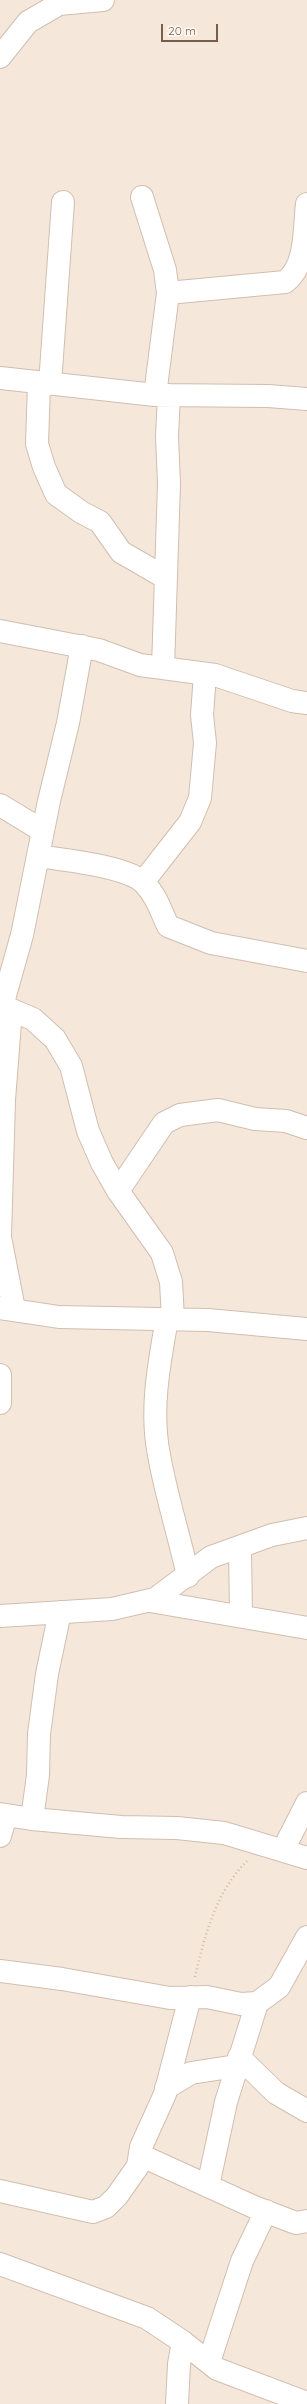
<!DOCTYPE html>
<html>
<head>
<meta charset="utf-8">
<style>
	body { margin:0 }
	#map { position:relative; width:307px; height:2404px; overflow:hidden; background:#fdf6ec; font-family:Quicksand,sans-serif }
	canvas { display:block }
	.scale { position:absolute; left:161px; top:24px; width:57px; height:18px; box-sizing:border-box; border:2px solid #7a5c4d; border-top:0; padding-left:5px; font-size:12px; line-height:14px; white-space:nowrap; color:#7a5c4d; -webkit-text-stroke:3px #fffaf3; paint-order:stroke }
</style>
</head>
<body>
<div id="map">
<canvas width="307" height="2404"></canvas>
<div class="scale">20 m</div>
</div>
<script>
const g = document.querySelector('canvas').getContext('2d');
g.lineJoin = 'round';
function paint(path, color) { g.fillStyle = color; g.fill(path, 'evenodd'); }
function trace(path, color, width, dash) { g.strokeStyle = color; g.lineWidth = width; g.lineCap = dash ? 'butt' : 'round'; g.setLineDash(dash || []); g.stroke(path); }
paint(new Path2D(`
	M0,0H307V2404H0Z`), '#f5e8da');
const minor = new Path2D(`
	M0,57L28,22L59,4L103,0
	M142,197L165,270L168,293L155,395
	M168,293L285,282C307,266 304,229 307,204
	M0,378L155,395L268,396L307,399
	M39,383L37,444L44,467L56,494L81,512L100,522L121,552L166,578
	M50,384L63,202
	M0,631L99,650L140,665L215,675L292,701L307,703
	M163,668L169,484L167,436L169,395
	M0,805L43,831
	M38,856C63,860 127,866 144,883C156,895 161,911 168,926L211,943L307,961
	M143,882L190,822L200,798L205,743L202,715L205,674
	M0,1005L33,1019L55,1039L71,1066L88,1131L102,1163L118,1191L162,1253L171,1282L173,1319
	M2,1006L22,935L49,801L68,723L82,646
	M11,1010L4,1100L0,1237L14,1309
	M118,1191L164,1123L180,1115L218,1110L255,1119L286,1121L307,1128
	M0,1308L59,1317L208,1320L307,1329
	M167,1319C159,1364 150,1410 159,1455C166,1495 179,1535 188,1576
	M0,1375V1403
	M240,1547L241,1616
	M150,1601L307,1628
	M0,1616L112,1609L155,1599L211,1557L272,1535L307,1528
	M0,1814L32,1819L121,1827L177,1828L224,1833L307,1858
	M32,1819L38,1775L39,1734L47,1674L60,1612
	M0,1836L6,1815
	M283,1850L307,1803
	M0,1971L62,1979L170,1998L207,1997L241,2004L257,2003L279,1987L307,1937
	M239,2057L276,2093L307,2111
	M166,2088L191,2073L236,2066
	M140,2155L254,2207L296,2223L307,2221
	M208,2186L226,2102L257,2003
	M0,2191L93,2212L106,2207L117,2196L138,2166L141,2147L165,2094L190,1997
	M0,2264L147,2318L183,2342L217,2369L307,2403
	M209,2362L242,2261L266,2211
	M177,2404L179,2364L183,2342`);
trace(minor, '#d1beb0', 24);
trace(new Path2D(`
	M195,1977C205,1935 215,1893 247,1861`), '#d9b8a5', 2.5, [1, 3]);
trace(minor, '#fff', 22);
</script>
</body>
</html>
